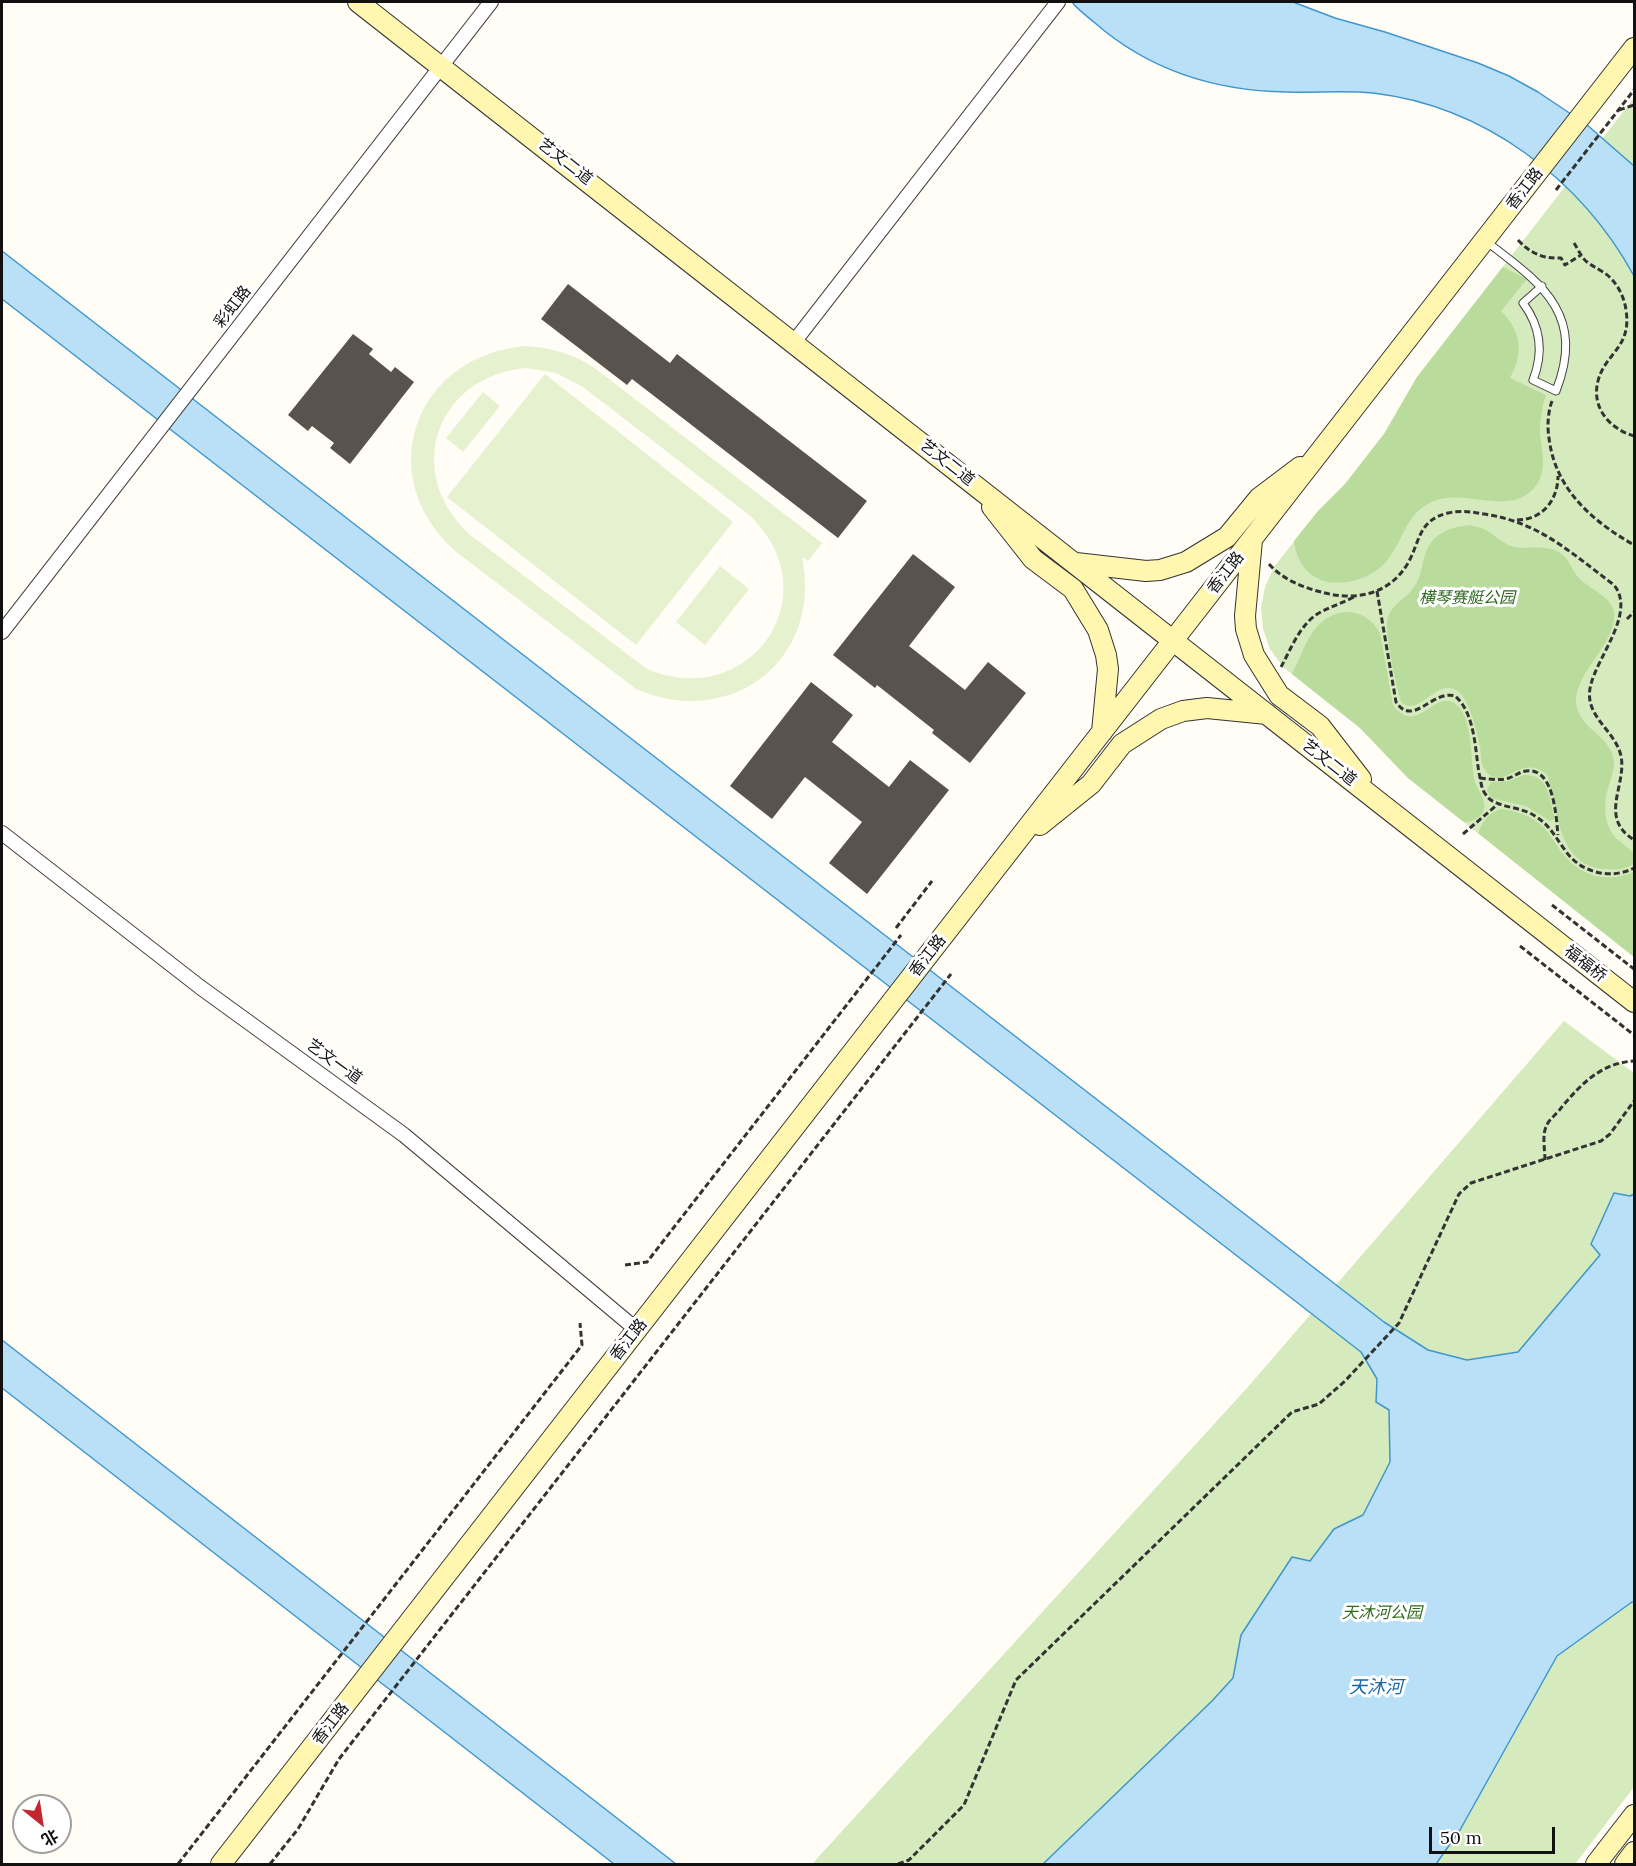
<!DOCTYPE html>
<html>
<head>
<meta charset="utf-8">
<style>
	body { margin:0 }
	#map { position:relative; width:1636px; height:1866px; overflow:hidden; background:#fffdf5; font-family:Lora,"Noto Sans SC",serif }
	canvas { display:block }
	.frame { position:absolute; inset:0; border:3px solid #111; pointer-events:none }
	.north { position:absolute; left:12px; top:1794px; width:60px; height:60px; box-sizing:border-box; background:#fff; border:2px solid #a0a0a0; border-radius:50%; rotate:150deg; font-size:16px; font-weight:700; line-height:24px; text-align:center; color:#111 }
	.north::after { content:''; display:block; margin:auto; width:21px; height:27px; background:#c4262e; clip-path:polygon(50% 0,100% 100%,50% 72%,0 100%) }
	.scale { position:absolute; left:1429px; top:1827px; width:126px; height:27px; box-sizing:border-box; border:3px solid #111; border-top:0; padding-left:8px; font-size:18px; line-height:21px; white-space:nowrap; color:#111; -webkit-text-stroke:4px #fff; paint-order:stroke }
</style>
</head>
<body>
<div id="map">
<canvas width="1636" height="1866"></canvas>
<div class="frame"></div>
<div class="north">北</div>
<div class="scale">50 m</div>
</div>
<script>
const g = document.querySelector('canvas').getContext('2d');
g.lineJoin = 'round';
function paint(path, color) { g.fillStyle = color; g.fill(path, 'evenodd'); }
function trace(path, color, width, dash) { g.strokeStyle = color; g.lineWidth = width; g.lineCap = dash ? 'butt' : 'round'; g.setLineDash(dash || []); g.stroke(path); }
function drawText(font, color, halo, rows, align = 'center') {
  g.font = font + ' Lora,"Noto Sans SC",serif'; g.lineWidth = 6; g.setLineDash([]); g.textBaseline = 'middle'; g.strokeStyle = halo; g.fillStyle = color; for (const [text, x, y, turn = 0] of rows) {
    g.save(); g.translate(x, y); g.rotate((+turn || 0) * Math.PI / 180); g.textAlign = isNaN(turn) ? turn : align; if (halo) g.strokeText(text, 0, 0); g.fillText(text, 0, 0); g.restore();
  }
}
paint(new Path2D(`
	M1634,98V957L1408,778L1360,728L1283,667L1270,649L1263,629L1261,608L1265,587L1274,567L1318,511L1345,484L1384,434L1417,377Z
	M1564,1021L1634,1073V1787L1575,1864H812L1247,1388Z`), '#d5ebbd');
paint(new Path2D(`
	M1503,267L1527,279L1501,311C1521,331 1524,353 1510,378L1546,395C1542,406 1540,419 1540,431C1541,451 1549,471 1534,488C1509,517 1465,488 1434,501C1393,517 1408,568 1352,581C1342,583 1331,584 1321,580C1304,573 1296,558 1294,541L1318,511L1345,484L1384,434L1417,377Z
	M1471,525C1475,527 1480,527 1484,529C1494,534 1500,542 1511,546C1527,551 1544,543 1560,553C1570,559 1571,570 1579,578C1593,593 1621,598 1613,625C1607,650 1575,676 1576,702C1578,731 1615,735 1614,766C1613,774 1609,784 1607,792C1603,808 1605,827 1617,839C1622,844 1629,848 1634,853V863C1626,870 1614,870 1603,869C1557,864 1558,809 1547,775C1521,751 1502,795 1485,770C1480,763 1481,755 1480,747C1477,733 1469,694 1454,689C1434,681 1419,718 1401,702C1396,685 1386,640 1387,623C1389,604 1405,601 1414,587C1422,576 1421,565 1426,552C1433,533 1452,526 1471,525Z
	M1345,612C1361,612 1372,619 1380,633L1393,705C1417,737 1433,690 1454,703C1474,714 1470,763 1475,782C1477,789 1483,795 1484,803C1486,815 1475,822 1464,822L1408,778L1360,728L1292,674C1305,648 1312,616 1345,612Z
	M1524,775C1548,774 1549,796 1554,815V819L1550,821L1526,806L1491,798L1487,790L1491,782L1508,781Z
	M1501,809C1516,811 1529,815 1540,824C1550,833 1555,844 1563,854C1581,877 1608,883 1634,872V957L1478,833C1484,820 1487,814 1501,809Z`), '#b9dc9c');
paint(new Path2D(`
	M526,346C553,348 574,354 596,369L822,543L808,561L802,557C823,660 731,730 636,689L455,551C371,475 415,355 526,346ZM526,368L556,373L583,387L748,514C833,591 752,713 647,669L469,534C403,472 436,376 526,368Z
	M545,374L733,522L636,645L447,497Z
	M483,392L500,406L463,452L446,438Z
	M720,566L749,589L705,645L676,622Z`), '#e6f2cf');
const water = new Path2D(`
	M1072,2H1293L1335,18L1385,32L1478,63L1509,76L1538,92L1586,124L1634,166V276C1581,179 1484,106 1373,93C1344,90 1316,93 1287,92C1216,91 1149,70 1095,23C1087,16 1078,10 1072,2Z
	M2,251L1384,1322L1428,1350L1467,1360L1518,1352L1600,1255L1591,1244L1614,1193L1630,1196L1634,1194V1602H1632L1557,1656L1460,1830L1436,1864H1043L1212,1701L1233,1678L1241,1635L1292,1557L1310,1561L1334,1529L1363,1515L1390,1462L1389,1410L1376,1402L1377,1379L1361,1352L2,299Z
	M2,1340L676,1864H614L2,1388Z`);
paint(water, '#b9e0f7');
trace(water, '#3f96cf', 1.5);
paint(new Path2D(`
	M568,284L670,363L677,354L867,501L838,538L632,379L627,385L541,319Z
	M353,334L373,349L369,354L391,372L395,367L414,382L350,464L330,448L334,443L312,426L308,431L288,415Z
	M913,554L955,587L909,646L965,690L988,662L1026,693L970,763L932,733L934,730L877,685L875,688L833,655Z
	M811,682L853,715L832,742L889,787L910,760L949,790L867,894L829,863L862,822L805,777L772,819L730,786Z`), '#5a524d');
const lane = new Path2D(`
	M1487,242C1542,284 1586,314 1556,391L1533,380C1544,352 1541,327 1523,303L1542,286`);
const street = new Path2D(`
	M794,342L1058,2
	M2,632L491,2
	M2,833L200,987L404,1135L637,1330`);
const secondary = new Path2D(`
	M358,2L1634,1002
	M992,507L1033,559L1073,589L1098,630L1106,655L1108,669L1102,732
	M1252,540L1245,616L1246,629L1254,655L1279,695L1320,726L1361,779
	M1076,563L1146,571L1160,570L1186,562L1227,537L1259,498L1300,467
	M1040,825L1091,784L1122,744L1161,719L1183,711L1207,708L1267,714
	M221,1864L1634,48
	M1596,1864L1634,1815
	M1625,1864L1634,1852`);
trace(lane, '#444', 9);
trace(street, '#444', 16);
trace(secondary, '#333', 22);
trace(new Path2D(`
	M1619,110L1634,105
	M1556,190L1634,90
	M1518,240C1530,253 1543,259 1561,258L1565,265L1581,255
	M1574,243C1578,249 1581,257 1587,262C1592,266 1597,268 1603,272C1615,279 1624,295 1626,310C1632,348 1605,353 1598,381C1591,408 1610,429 1634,436
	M1552,401C1548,412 1547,426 1549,438C1555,489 1592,521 1634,545
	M1517,520C1542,520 1558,500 1558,476
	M1269,564C1283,580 1304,588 1325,593C1357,601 1390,594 1408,563C1420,542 1418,520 1448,513C1460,510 1472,512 1484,514C1539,522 1570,552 1614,585C1636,612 1599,654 1591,684C1582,716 1615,729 1621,756C1627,786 1598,817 1634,840
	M1377,591L1396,702C1413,728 1433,689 1455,696C1475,713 1475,749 1479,773C1481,781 1481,789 1486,795C1494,808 1521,806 1535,816C1550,825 1555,837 1565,850C1580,873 1611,880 1634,868
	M1627,619L1634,612
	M1281,667C1291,649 1300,624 1319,613C1330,607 1342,603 1354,597
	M1480,778C1489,779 1500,781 1509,778C1515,776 1519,772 1526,771C1554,767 1556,816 1558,835
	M1463,834L1498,804
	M1552,905L1634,969
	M896,928L932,881
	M1520,946L1634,1035
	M1545,1160C1545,1151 1542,1135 1546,1127C1548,1120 1557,1114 1561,1108C1581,1084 1601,1063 1634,1061
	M625,1265L647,1262L901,935
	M178,1864L582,1345L580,1323
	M270,1864L298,1829L339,1759L951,974
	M898,1864L909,1860L964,1805L1016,1680L1292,1412L1319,1404L1345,1381L1399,1323L1459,1194L1471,1183L1601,1141L1610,1134L1634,1101`), '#333', 3, [6, 3]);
trace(lane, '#fff', 7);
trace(street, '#fff', 14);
trace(secondary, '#fff6b0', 20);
drawText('16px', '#111', '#fff', [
	["艺文二道",565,162,38],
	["香江路",1525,189,-52],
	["彩虹路",233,307,-52],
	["艺文二道",947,463,38],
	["香江路",1226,573,-52],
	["艺文二道",1329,763,38],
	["香江路",928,956,-52],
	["福福桥",1585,964,38],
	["艺文一道",334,1062,36],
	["香江路",629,1340,-52],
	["香江路",331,1724,-52]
]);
drawText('italic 16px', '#2f6b1f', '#fff', [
	["横琴赛艇公园",1467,598],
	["天沐河公园",1382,1613]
]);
drawText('italic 18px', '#1768a6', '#fff', [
	["天沐河",1376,1688]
]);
</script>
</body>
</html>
